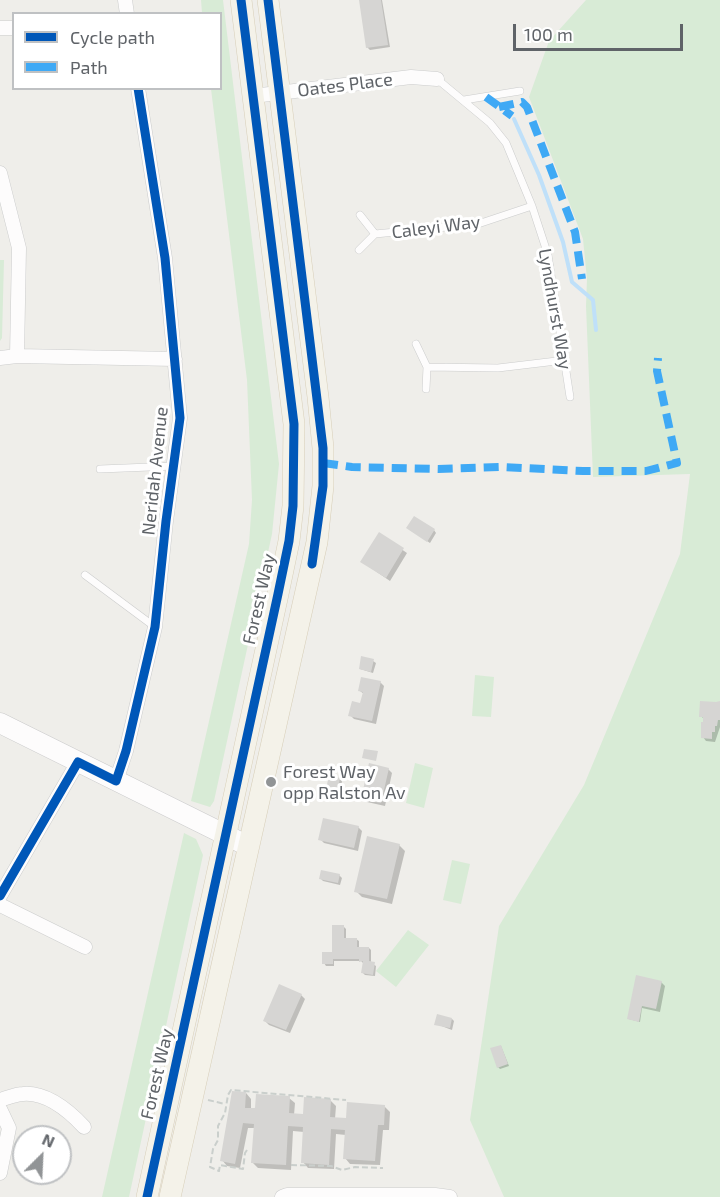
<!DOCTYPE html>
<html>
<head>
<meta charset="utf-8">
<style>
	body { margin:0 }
	#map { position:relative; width:720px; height:1197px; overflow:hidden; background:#efeeea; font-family:"Exo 2",sans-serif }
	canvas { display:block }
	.legend { position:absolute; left:12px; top:12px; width:210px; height:78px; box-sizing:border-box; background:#fff; border:2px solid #bfc1c3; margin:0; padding:8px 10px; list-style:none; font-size:18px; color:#5f6368 }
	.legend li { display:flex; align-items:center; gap:12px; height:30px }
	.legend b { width:30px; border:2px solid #bfc1c3 }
	.north { position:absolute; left:12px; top:1125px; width:60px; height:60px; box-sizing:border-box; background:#fff; border:2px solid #bfc1c3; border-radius:50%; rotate:24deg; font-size:16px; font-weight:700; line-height:24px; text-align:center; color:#5f6368 }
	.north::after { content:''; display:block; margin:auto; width:21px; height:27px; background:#919496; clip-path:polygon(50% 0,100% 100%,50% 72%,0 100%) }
	.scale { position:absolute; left:513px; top:24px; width:170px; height:27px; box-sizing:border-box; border:3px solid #5f6368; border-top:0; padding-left:8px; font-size:18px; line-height:21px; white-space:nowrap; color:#5f6368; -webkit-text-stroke:4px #fff; paint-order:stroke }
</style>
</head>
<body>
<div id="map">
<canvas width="720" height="1197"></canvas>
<ul class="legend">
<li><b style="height:8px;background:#0057b8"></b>Cycle path</li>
<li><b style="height:8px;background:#3fa9f5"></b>Path</li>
</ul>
<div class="north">N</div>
<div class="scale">100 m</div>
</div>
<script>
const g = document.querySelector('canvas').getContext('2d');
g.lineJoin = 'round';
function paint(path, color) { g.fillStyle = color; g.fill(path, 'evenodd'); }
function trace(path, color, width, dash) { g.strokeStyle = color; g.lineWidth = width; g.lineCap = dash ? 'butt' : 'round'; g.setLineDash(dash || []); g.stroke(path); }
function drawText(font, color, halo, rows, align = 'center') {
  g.font = font + ' "Exo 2",sans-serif'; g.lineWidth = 6; g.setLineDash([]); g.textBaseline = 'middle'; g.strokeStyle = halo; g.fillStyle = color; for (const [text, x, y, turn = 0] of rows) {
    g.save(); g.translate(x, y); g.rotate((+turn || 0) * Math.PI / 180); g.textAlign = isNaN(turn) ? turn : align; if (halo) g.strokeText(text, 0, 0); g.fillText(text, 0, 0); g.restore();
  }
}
paint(new Path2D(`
	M201,0H223L279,464L272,534L214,801L210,807L191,801L249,544L252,500L247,380L211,89L220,88V14L202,13Z
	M586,0H720V1197H504L470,1120L499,926L584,785L680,554L690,474L593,477L586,306L587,279L583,239L529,97L549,41Z
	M0,260H4L2,338L0,341Z
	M475,675L494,677L491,717L472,716Z
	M415,763L433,768L424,808L406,803Z
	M184,833L196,839L203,855L129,1197H102Z
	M452,860L470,864L461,904L443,900Z
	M408,930L429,945L396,987L376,971Z`), '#d8ebd6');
paint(new Path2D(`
	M360,0H382L390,47L370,50L367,47Z
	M410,530H434L436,533L430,543Z
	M379,534L407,553L390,581L362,562Z
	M373,661L376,663L373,673L360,669Z
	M380,682L384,686L376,724L354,719L350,715L361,705L364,694L360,691Z
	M720,703V727L715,742L706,741L703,737L705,720L701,716Z
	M388,769L392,773L385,806L367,802L363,798Z
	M340,779L342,781L339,798L329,796L327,793Z
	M358,827L362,831L358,851L324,843L320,839Z
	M399,845L405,851L392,904L362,897L356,891Z
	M339,875L342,878L340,885L323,881L321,879Z
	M344,927L346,929V939H356L359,941V948H369L371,950V963L376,966L375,976L365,975L362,972L364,964L361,961H334V966H326L324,963L334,954Z
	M661,982L665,986L660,1012L642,1008L640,1022L629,1019Z
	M301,995L305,999L290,1033L269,1025L265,1021Z
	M452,1019L454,1021L452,1030L436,1024Z
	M501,1046L509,1066L500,1069L498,1067Z
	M246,1093L251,1099V1109L289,1098L295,1103L294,1115H304L330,1100L336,1106L335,1119L347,1120L384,1106L390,1112L389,1130H383L380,1165L350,1164L345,1158L346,1135L336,1134L334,1169L308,1168L303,1162L304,1132L293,1131L291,1170L258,1168L253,1163L255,1128H248L240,1168L227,1166L222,1160Z`), '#0003');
trace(new Path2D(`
	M514,119L539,175L563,242L572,282L593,300L596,330`), '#bfe0f9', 4);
paint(new Path2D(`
	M359,0H381L388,45L366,48Z
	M414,516L435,529L427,542L406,528Z
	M379,532L404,548L386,578L360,562Z
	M361,656L374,659L371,672L359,669Z
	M361,677L381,681L372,721L348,716L352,701L360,703L363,692L358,691Z
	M700,701L716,702L720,701V720H718L717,726H715V732H712V739L701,738V722H703V717H699Z
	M364,749L378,751L376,761L362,758Z
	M369,763L389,768L381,803L361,799Z
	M329,775L340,778L336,796L325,794Z
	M323,818L359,826L354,848L318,840Z
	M367,836L400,844L387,899L354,892Z
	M321,870L340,874L338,883L319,879Z
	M332,925H344V938H357V947H369V961L375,962L373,975L361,973L363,961L359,962V959H333V964H322V952H332Z
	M636,975L662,981L656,1009L642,1006L639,1022L627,1019Z
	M279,984L302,994L286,1030L263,1021Z
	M437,1014L452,1018L450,1028L434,1025Z
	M501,1045L508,1064L497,1068L490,1048Z
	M232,1091L246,1092L245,1108H255L256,1094L290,1096L289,1113L303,1114L304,1097L331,1099L330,1117L346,1118L347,1102L385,1105L384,1125H378L375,1161L343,1159L345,1130L331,1129L329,1165L301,1163L303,1127L288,1126L286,1165L251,1163L254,1124L243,1123L235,1164L220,1161Z`), '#d6d5d3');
const lane = new Path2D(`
	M437,79L490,123L506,143L532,206L548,255L570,397
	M464,100L520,91
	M375,234L478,224L532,206
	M359,250L375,234L360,215
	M416,344L427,367L426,389
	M427,367L498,368L565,360
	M100,469L175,466
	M85,575L155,627`);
const street = new Path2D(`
	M125,0L127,14
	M0,28H14
	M253,96L411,77L437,79
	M0,173L19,248L17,356
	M0,358L17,356L175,359
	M116,781L126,751L155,627L166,521L180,418L165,258L138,88
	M0,896L78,762
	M0,905L85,947
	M0,1100C7,1098 16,1094 23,1094C47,1092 69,1111 84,1127
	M0,1109L9,1128L0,1173
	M282,1197L287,1195H435L450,1197`);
const secondary = new Path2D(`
	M0,723L248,846`);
const primary = new Path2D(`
	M147,1197L278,594L289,541L293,506L294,424L241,0
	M170,1197L317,542L323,486V448L318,397L268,0`);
trace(lane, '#cbcccc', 8);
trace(street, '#cbcccc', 15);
trace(secondary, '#cacacb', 21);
trace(primary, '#d7ceb8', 22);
trace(new Path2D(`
	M208,1100L225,1104
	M247,1150L245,1153L243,1169L220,1165L219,1171L210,1167L213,1149L218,1140V1126L225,1113L228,1095L231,1090L346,1100
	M291,1165L331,1166L342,1170L355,1167L383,1168`), '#cacfcc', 2, [6, 3]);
trace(lane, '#fdfcfc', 7);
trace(street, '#fdfcfc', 14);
trace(secondary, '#fdfcfc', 20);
trace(primary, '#f4f2e9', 21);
trace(new Path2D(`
	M486,97L512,116
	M499,107L522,102L527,107L575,232L582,279
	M323,463L352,467L438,469L502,467L583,471H646L677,463L657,371L658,358`), '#3fa9f5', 8, [15, 8]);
trace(new Path2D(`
	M268,0L323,448V486L312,564
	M0,896L78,762L116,781L126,751L155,627L166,521L180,418L165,258L138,88
	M147,1197L278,594L289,541L293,506L294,424L241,0`), '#0057b8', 9);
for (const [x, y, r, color] of [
	[271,782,6,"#919496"]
]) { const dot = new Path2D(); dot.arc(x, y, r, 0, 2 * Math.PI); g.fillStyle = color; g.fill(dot); trace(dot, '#fff', 2); }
drawText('18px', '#5f6368', '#fff', [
	["Oates Place",345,85,-7],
	["Caleyi Way",436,227,-7],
	["Lyndhurst Way",555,309,80],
	["Neridah Avenue",155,471,-84],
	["Forest Way",259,599,-77],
	["Forest Way",157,1074,-77]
]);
drawText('18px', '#5f6368', '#fff', [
	["Forest Way",283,772],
	["opp Ralston Av",283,793]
], 'left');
</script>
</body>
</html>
